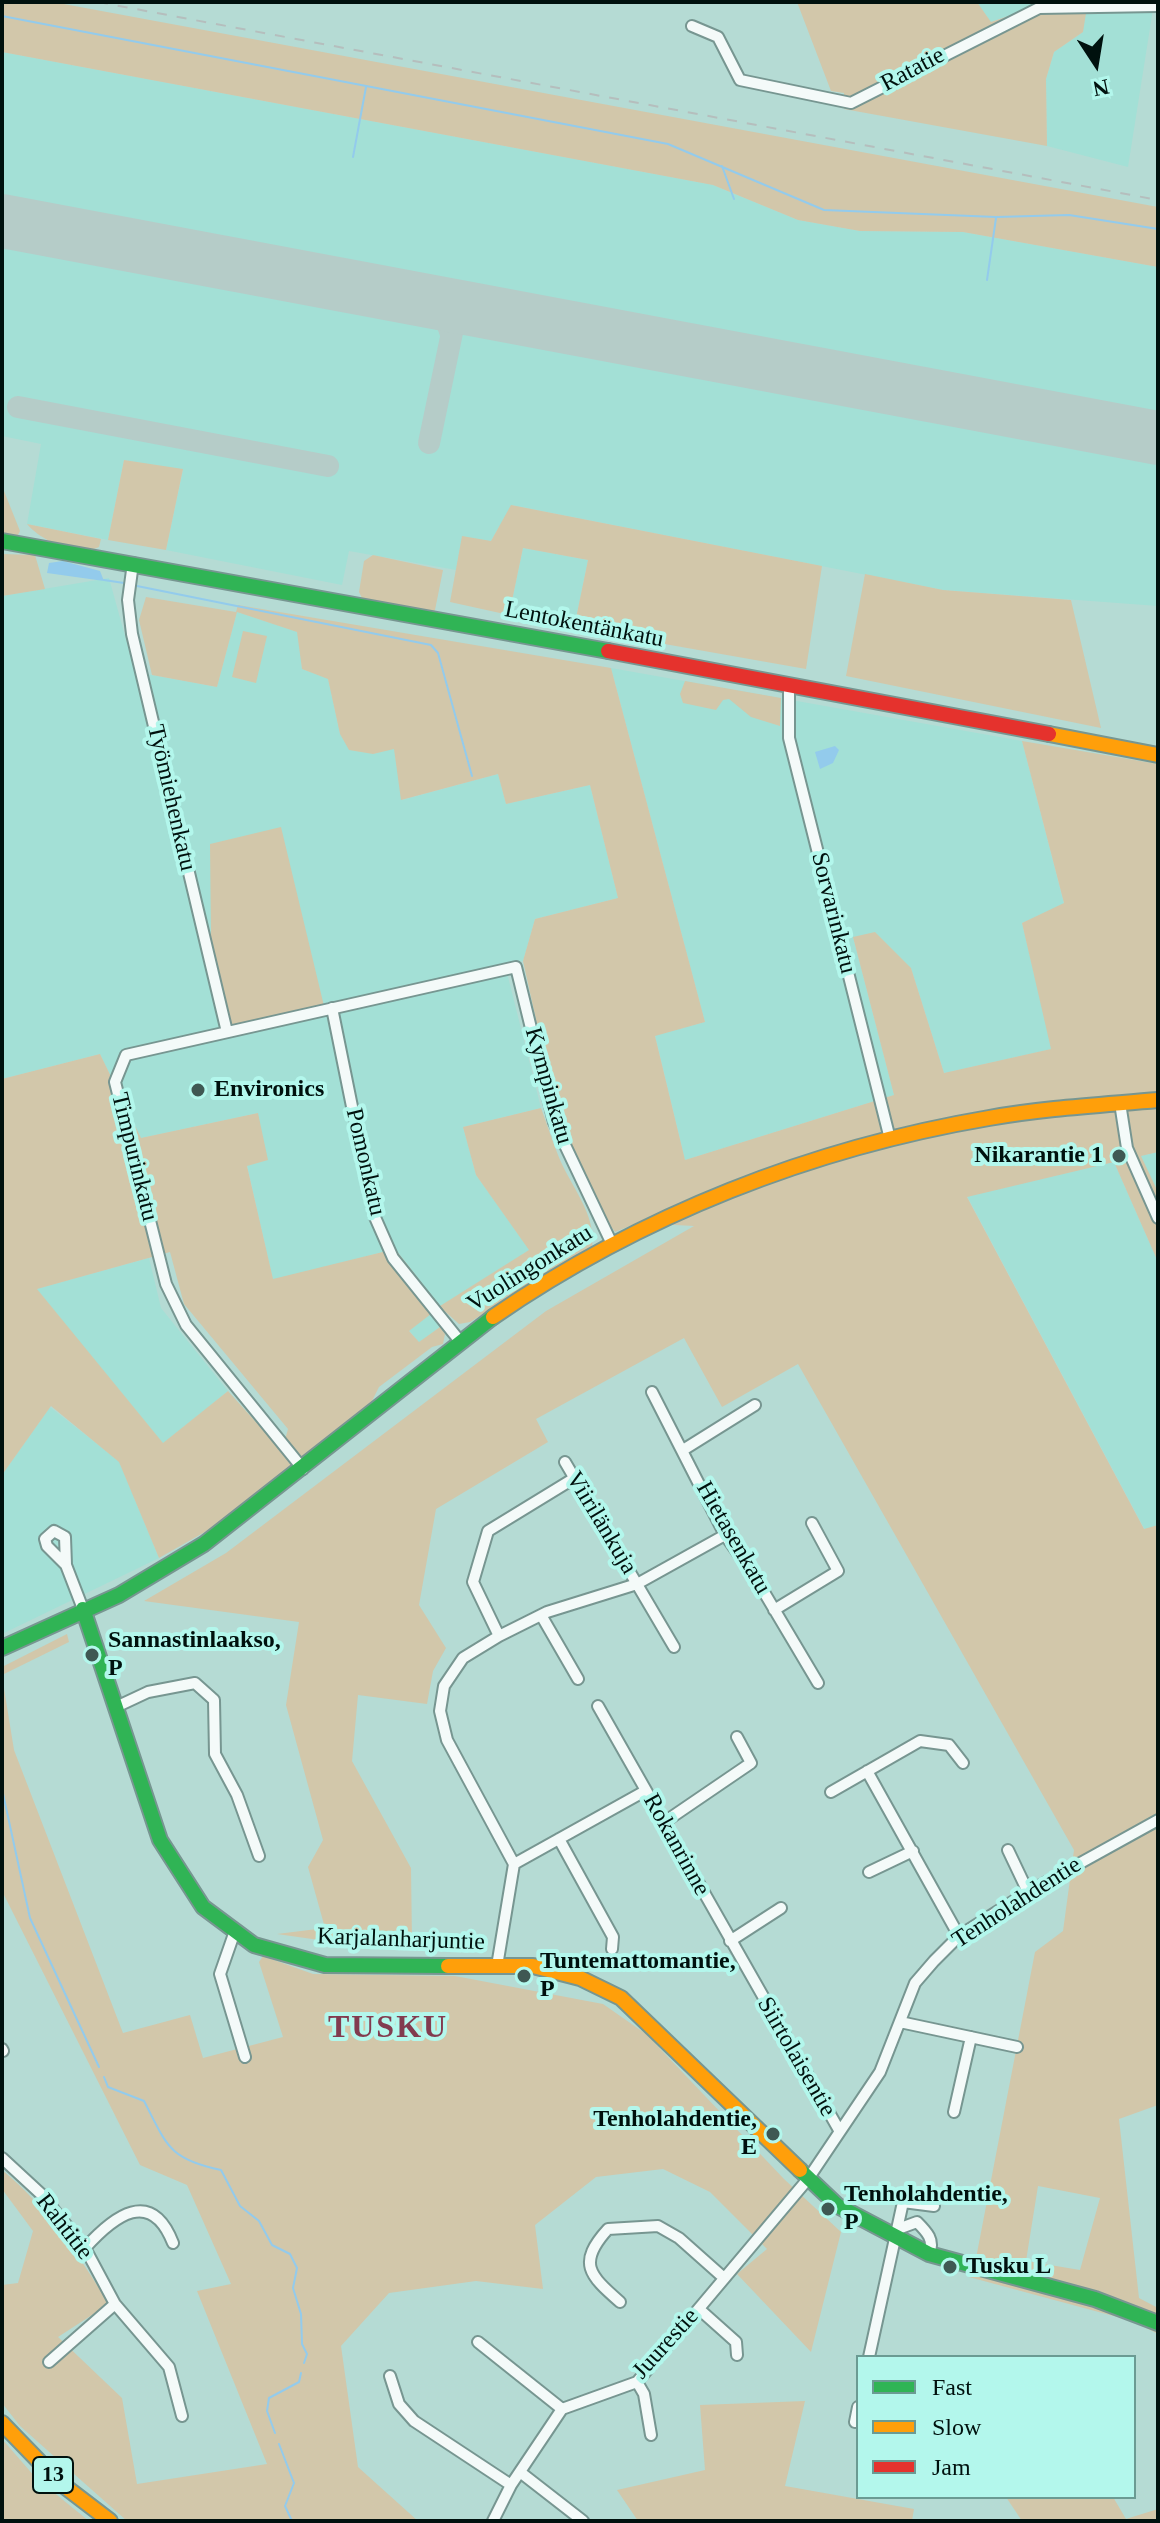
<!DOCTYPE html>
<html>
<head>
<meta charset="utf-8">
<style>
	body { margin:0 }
	#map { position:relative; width:1160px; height:2523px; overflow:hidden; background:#b5dbd4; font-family:"Times New Roman",serif }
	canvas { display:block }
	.frame { position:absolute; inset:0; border:4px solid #00110e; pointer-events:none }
	.legend { position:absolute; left:856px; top:2355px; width:280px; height:144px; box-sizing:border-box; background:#b3f7ec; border:2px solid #6b9b93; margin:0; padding:10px 14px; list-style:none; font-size:24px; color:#00110e }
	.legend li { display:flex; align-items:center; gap:16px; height:40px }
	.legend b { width:40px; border:2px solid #6b9b93 }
	.north { position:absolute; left:1056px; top:24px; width:80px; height:80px; -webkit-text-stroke:6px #b3f7ec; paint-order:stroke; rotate:168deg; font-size:22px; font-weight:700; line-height:32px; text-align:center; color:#00110e }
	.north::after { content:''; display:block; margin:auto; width:28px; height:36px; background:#00110e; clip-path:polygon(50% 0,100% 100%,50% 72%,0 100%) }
</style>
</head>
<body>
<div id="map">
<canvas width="1160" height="2523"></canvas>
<div class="frame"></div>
<ul class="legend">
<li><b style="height:10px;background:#30b455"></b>Fast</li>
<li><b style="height:10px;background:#ff9f0a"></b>Slow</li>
<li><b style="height:10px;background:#e5322d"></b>Jam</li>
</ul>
<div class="north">N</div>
</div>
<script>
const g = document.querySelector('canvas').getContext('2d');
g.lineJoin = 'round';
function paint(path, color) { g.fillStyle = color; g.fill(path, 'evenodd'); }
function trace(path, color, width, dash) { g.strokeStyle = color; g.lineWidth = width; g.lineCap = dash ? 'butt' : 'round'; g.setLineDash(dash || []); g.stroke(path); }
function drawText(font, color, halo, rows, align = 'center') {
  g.font = font + ' "Times New Roman",serif'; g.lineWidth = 8; g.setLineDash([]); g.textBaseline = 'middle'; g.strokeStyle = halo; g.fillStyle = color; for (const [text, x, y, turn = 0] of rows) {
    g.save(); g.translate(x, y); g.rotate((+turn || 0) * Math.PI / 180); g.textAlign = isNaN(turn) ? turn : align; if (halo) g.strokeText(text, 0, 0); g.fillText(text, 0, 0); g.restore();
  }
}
paint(new Path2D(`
	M977,2H1158L1153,9L1128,167L1047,146L1046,79L1054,52L1083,32L1038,6L990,22Z
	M2,52L713,185L798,220L860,231L963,232L1158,267V606L943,590L512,505L491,541L462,537L456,570L349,551L342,585L166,550L183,470L124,460L108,540L27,524L41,444L2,436Z
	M523,548L588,560L574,628L509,615Z
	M109,578L135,672L217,687L237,612L298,632L302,669L328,678L340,734L373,754L394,748L402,800L498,774L506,804L590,785L618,898L535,919L523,961L505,965L541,1108L463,1127L476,1175L530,1250L440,1307L395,1249L273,1280L247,1165L258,1113L141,1138L100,1054L2,1079V596Z
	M611,668L1022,741L1064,904L1022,923L1052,1049L944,1073L911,968L853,937L894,1095L685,1160L655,1035L705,1022Z
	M1158,1152V1192L1140,1156Z
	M1114,1162L1158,1262V1525L1145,1530L967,1196Z
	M149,1258L161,1308L228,1391L163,1444L36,1289Z
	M430,1314L440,1327L419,1343L409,1330Z
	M50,1407L119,1461L159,1558L2,1634V1475Z`), '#a3e0d6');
paint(new Path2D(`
	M2,2H53L1158,207V267L963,232L860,231L798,220L713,185L2,52Z
	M797,2H977L991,22L1038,6L1087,7L1083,32L1054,52L1046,79L1047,146L844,109V93L831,91Z
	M124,460L183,469L166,550L108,540Z
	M2,486L20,531L18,535L2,536Z
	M511,505L822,566L806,669L574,628L588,560L523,548L509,615L450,602L462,536L491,541Z
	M27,524L101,539L99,547C77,557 41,541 27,524Z
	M2,554L35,555L45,589L2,596Z
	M373,555L443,570L435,610L432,613L362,598L359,592L364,561Z
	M865,574L943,590L1071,600L1101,728L846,676Z
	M146,597L236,612L238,605L611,668L705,1022L655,1036L685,1160L894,1095L853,937L875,932L911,968L944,1073L1051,1049L1022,923L1064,903L1022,741L1158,764V1152L1141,1156L1158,1192V1262L1114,1162L967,1197L1144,1529L1158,1525V2105L1119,2119L1139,2298L1158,2308V2334L1132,2321L969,2277L977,2253L1035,1952L1063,1931L1074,1850L798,1364L722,1407L684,1338L536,1419L548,1442L436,1509L419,1605L446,1648L433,1671L427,1704L358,1695L352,1761L411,1868L412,1942L340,1943L277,1934L325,1928L308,1867L323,1840L286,1705L299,1622L144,1601L226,1553L546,1311L694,1226L637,1223L615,1232L599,1210L559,1123L523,961L535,919L618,898L590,785L506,804L498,774L401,800L394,749L373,754L349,750L340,734L328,679L302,669L297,632L237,612L217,687L152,675L139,620ZM1038,2186L1100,2198L1080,2270L1026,2261Z
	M243,631L267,636L256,683L232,677Z
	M685,681L781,698L780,726L751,717L729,699L723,700L716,710L683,703L680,694Z
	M281,827L324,1006L230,1027L211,938L210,844Z
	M100,1054L141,1138L258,1113L268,1160L247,1166L273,1279L395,1249L440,1306L529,1250L476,1175L463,1127L541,1108C547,1124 552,1140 558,1155C570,1186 597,1214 592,1248L470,1322L459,1324L440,1307L409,1331L419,1342L440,1327L445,1334L443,1344L432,1347L379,1387L371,1403L226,1520L159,1558L119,1462L51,1406L2,1475V1079ZM170,1252L184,1304L288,1429L282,1451L228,1391L163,1443L37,1289Z
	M67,1634L69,1642L2,1675V1667Z
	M2,1676L14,1750L123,2033L190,2015L203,2058L283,2037L259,1962L263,1956L313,1974L455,1976L603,2004L646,2034L784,2179L841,2232L811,2352L737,2274L767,2249L710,2192L663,2169L596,2177L535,2225L543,2289L476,2281L389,2293L341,2346L358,2467L418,2521H127L20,2426L2,2403V2285L18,2283L33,2231L2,2189V2170C47,2207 78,2254 109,2304L58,2337L122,2398L137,2484L267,2464L197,2291L231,2284L187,2185L140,2165L2,1891Z
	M805,2401L785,2486L914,2509L912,2521H638L617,2490L705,2470L700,2405Z
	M2,2439L36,2478L89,2521H2Z
	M1006,2497H1113L1126,2519L1158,2509V2521H1022Z`), '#d2c7aa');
paint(new Path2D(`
	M63,561L100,571L104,581L47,573L49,563Z
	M835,746L839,750L833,763L820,769L815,752Z`), '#93cbec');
trace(new Path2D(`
	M2,16L668,144L824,210L996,217L1069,215L1158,229
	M353,157L366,87
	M722,166L734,199
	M987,280L996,218
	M104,580L124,583
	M137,586L431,645L438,653L472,776
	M2,1789L30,1918L99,2067
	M104,2077L108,2087L144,2101C167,2145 168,2159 221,2170L240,2206L259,2221L272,2245L290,2254L297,2268L293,2288L301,2314L302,2344L307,2354L304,2363
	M275,2433L267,2411L269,2398L299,2382L301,2373
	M279,2444L294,2483L285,2506L292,2521`), '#93cbec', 2);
trace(new Path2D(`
	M426,301L444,314L451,334
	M18,407L328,466
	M429,443L453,328L463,318L485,312`), '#b5ccc8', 22);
trace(new Path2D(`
	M2,221L1158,438`), '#b5ccc8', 54);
const street = new Path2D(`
	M692,26L718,37L740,80L851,103L1039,8L1158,6
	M133,563L128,600L132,634L227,1032
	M789,686V738L890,1139
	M332,1008L374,1215L393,1258L459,1340
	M1120,1103L1127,1148L1158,1218
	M652,1392L725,1535L755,1577L818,1683
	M683,1450L755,1405
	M565,1462L674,1647
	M303,1469L186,1325L166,1284L115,1082L126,1055L516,967L554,1122L612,1244
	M66,1565L47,1546L45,1539L54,1531L65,1537L66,1565L83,1609
	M774,1610L838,1571L812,1523
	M541,1615L578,1679
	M499,1636L473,1582L488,1531L573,1479
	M598,1706L839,2130
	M116,1707L148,1692L195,1683L214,1700L215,1754L237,1795L259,1856
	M867,1771L959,1936
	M831,1792L920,1741L949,1745L963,1763
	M663,1823L751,1763L737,1737
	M559,1839L613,1937L612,1949
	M1008,1850L1028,1892
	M514,1864L645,1791
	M869,1872L913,1851
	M235,1931L220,1974L245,2057
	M730,1941L781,1908
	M497,1966L514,1864L447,1740L440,1711L444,1686L463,1658L499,1636L547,1612L637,1584L725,1535
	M900,2022L1017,2047
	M2,2049L3,2051
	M954,2112L971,2037
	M2,2158L41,2194L85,2248L115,2304L169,2367L182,2416
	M898,2229L917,2222C927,2232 935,2240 929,2254
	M85,2248C114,2216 151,2187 173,2243
	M620,2302C589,2275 577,2263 608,2229L658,2226L679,2238L724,2278
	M699,2309L736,2342L737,2355
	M478,2342L562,2409
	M869,2357L903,2202L934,2206
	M49,2362L115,2304
	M390,2376L399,2404L414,2421L511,2485
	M637,2382L644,2394L651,2435
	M855,2422L858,2407
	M520,2472L583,2521
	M493,2521L511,2485L562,2409L637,2382L808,2179L880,2072L915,1983L934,1961L959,1936L1028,1892L1158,1820`);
const fast = new Path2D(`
	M2,541L608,651
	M83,1609L160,1840L203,1907L254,1945L325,1965L448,1966
	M2,1648L119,1595L204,1544L493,1317
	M800,2170L838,2206L929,2254L1095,2299L1158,2323`);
const slow = new Path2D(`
	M1049,734L1158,755
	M493,1317C641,1215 812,1148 989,1118C1045,1108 1102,1105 1158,1100
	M448,1966H533L580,1978L621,1998L800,2170
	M2,2423L59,2482L110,2521`);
const jam = new Path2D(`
	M608,651L1049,734`);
trace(street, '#779691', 14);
trace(fast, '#779691', 18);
trace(slow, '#779691', 18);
trace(jam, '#779691', 18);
trace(street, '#f4faf9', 10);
trace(fast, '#30b455', 14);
trace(slow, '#ff9f0a', 14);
trace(jam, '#e5322d', 14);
trace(new Path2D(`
	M98,2L1158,200`), '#b5bebd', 2, [10, 10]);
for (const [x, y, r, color] of [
	[198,1090,8,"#3f5853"],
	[1119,1156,8,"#3f5853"],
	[92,1655,8,"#3f5853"],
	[524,1976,8,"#3f5853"],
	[773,2134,8,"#3f5853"],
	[828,2209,8,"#3f5853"],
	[950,2267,8,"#3f5853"]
]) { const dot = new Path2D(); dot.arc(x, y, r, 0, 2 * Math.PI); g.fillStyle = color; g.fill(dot); trace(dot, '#b3f7ec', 3); }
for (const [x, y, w] of [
	[53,2475,40]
]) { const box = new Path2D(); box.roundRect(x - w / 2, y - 18, w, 36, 6); g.fillStyle = '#b3f7ec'; g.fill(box); trace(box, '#00110e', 2); }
drawText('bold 22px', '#00110e', null, [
	["13",53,2475]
]);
drawText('24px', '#00110e', '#b3f7ec', [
	["Ratatie",913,70,-28],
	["Lentokentänkatu",584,625,11],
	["Työmiehenkatu",171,798,77],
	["Sorvarinkatu",833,913,76],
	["Kympinkatu",548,1086,74],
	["Timpurinkatu",134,1157,76],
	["Pomonkatu",365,1162,77],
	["Vuolingonkatu",530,1269,-32],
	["Viirilänkuja",601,1523,59],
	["Hietasenkatu",733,1538,60],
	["Rokanrinne",676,1845,61],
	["Tenholahdentie",1017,1903,-33],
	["Karjalanharjuntie",401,1940,2],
	["Siirtolaisentie",796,2057,60],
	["Rahtitie",64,2227,52],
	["Juurestie",666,2344,-48]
]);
drawText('bold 24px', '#00110e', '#b3f7ec', [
	["Environics",214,1090],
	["Nikarantie 1",1103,1156,"right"],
	["Sannastinlaakso,",108,1641],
	["P",108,1669],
	["Tuntemattomantie,",540,1962],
	["P",540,1990],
	["Tenholahdentie,",757,2120,"right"],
	["E",757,2148,"right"],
	["Tenholahdentie,",844,2195],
	["P",844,2223],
	["Tusku L",966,2267]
], 'left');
g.letterSpacing = '2px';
drawText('bold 32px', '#823b4f', '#b3f7ec', [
	["TUSKU",388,2029]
]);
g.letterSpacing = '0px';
</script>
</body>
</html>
